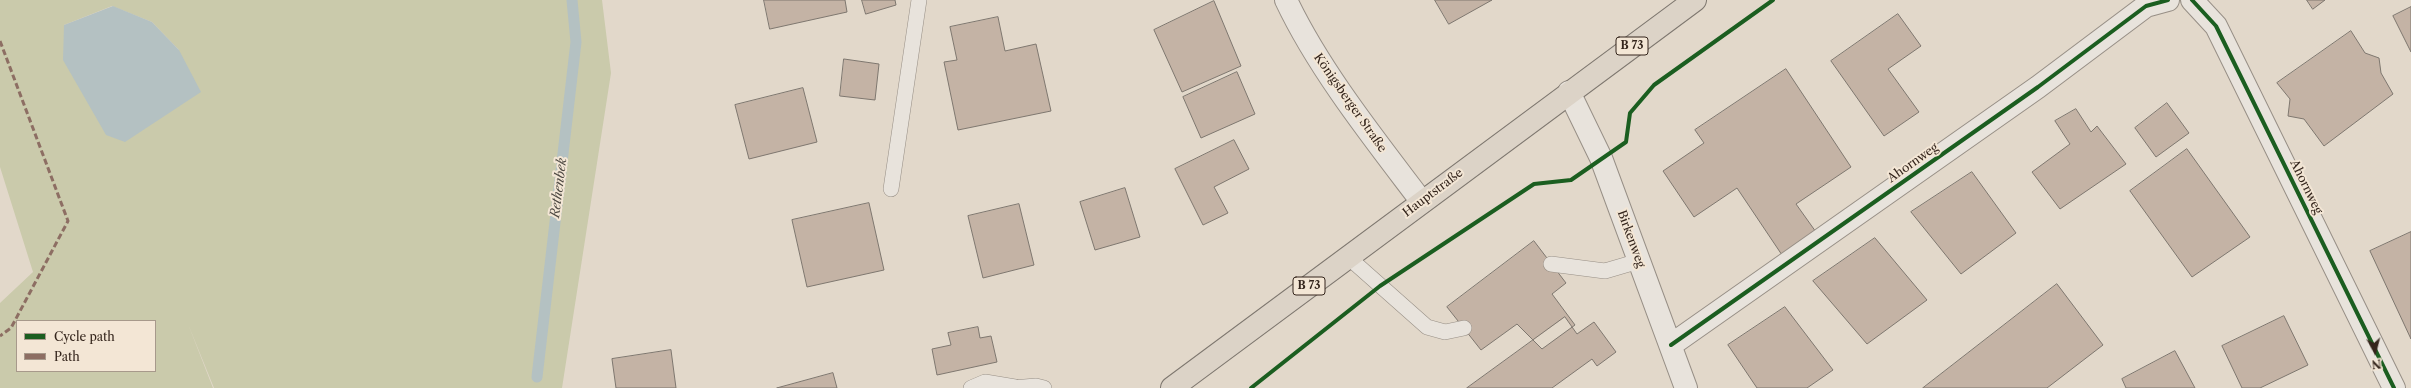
<!DOCTYPE html>
<html>
<head>
<meta charset="utf-8">
<style>
	body { margin:0 }
	#map { position:relative; width:2411px; height:388px; overflow:hidden; background:#e2d8ca; font-family:"Libre Caslon Text",serif }
	canvas { display:block }
	.legend { position:absolute; left:16px; top:320px; width:140px; height:52px; box-sizing:border-box; background:#f3e6d5; border:1px solid #a7998b; margin:0; padding:5px 7px; list-style:none; font-size:12px; color:#34251c }
	.legend li { display:flex; align-items:center; gap:8px; height:20px }
	.legend b { width:20px; border:1px solid #a7998b }
	.north { position:absolute; left:2355px; top:332px; width:40px; height:40px; -webkit-text-stroke:3px #f3e6d5; paint-order:stroke; rotate:173deg; font-size:11px; font-weight:700; line-height:16px; text-align:center; color:#34251c }
	.north::after { content:''; display:block; margin:auto; width:14px; height:18px; background:#34251c; clip-path:polygon(50% 0,100% 100%,50% 72%,0 100%) }
</style>
</head>
<body>
<div id="map">
<canvas width="2411" height="388"></canvas>
<ul class="legend">
<li><b style="height:5px;background:#1b5e20"></b>Cycle path</li>
<li><b style="height:5px;background:#8d6e63"></b>Path</li>
</ul>
<div class="north">N</div>
</div>
<script>
const g = document.querySelector('canvas').getContext('2d');
g.lineJoin = 'round';
function paint(path, color) { g.fillStyle = color; g.fill(path, 'evenodd'); }
function trace(path, color, width, dash) { g.strokeStyle = color; g.lineWidth = width; g.lineCap = dash ? 'butt' : 'round'; g.setLineDash(dash || []); g.stroke(path); }
function drawText(font, color, halo, rows, align = 'center') {
  g.font = font + ' "Libre Caslon Text",serif'; g.lineWidth = 4; g.setLineDash([]); g.textBaseline = 'middle'; g.strokeStyle = halo; g.fillStyle = color; for (const [text, x, y, turn = 0] of rows) {
    g.save(); g.translate(x, y); g.rotate((+turn || 0) * Math.PI / 180); g.textAlign = isNaN(turn) ? turn : align; if (halo) g.strokeText(text, 0, 0); g.fillText(text, 0, 0); g.restore();
  }
}
paint(new Path2D(`
	M0,0H602L611,73L562,388H214L188,324L213,388H0V303L33,272L0,167ZM112,6L152,22L179,50L64,25ZM17,321H155V371H17Z`), '#cacaab');
paint(new Path2D(`
	M113,6L152,22L179,50L201,92L125,142L106,135L63,60L64,25Z`), '#b4c1c2');
trace(new Path2D(`
	M537,377L576,42L572,0`), '#b4c1c2', 11);
const building = new Path2D(`
	M764,0H845L847,12L770,29Z
	M862,0H895L896,5L866,14Z
	M1435,0H1492L1449,24Z
	M2307,0H2325L2313,9Z
	M1214,1L1241,66L1182,92L1154,30Z
	M2411,7V52L2393,16Z
	M1898,14L1921,46L1888,69L1919,112L1884,136L1831,61Z
	M998,17L1005,51L1036,44L1051,111L958,130L944,62L957,60L950,27Z
	M2351,31L2365,53L2379,58L2381,73L2393,94L2324,146L2304,119L2288,116L2290,99L2277,83Z
	M844,59L879,64L875,100L840,96Z
	M1786,69L1851,167L1796,204L1816,232L1782,255L1737,188L1694,217L1663,171L1704,143L1695,130Z
	M1237,72L1255,114L1201,138L1183,97Z
	M803,88L817,142L749,159L735,105Z
	M2167,103L2189,133L2156,157L2135,128Z
	M2076,109L2091,132L2097,126L2126,164L2060,209L2032,172L2070,144L2055,121Z
	M1234,140L1249,169L1214,187L1228,213L1203,225L1175,169Z
	M2187,149L2250,237L2192,277L2130,191Z
	M1972,172L2016,233L1961,274L1911,212Z
	M1125,188L1140,237L1095,250L1080,202Z
	M869,203L884,270L807,287L792,220Z
	M1019,204L1034,265L983,278L968,216Z
	M2411,232V339L2370,251Z
	M1875,238L1927,300L1867,344L1813,281Z
	M1534,241L1566,283L1552,294L1575,325L1542,349L1517,324L1481,350L1447,307Z
	M2057,284L2103,345L2047,388H1923Z
	M1785,307L1833,370L1807,388H1757L1728,345Z
	M2284,316L2308,365L2260,388H2242L2222,346Z
	M1565,317L1577,334L1594,322L1616,352L1597,366L1592,359L1552,388H1467Z
	M978,327L980,338L991,336L997,362L937,375L932,349L951,345L948,333Z
	M671,350L676,388H616L612,359Z
	M2175,351L2195,388H2126L2122,379Z
	M833,373L837,388H777Z`);
paint(building, '#c4b3a5');
trace(building, '#7e776f', 1);
const lane = new Path2D(`
	M891,189L919,0
	M1348,257L1427,327L1445,332L1464,328
	M1551,264L1605,271L1639,261
	M971,388L985,382L1015,387
	M1013,388L1036,386L1044,388`);
const street = new Path2D(`
	M1286,0C1319,70 1375,140 1422,202
	M2192,0L2216,26L2394,388
	M1569,92L1601,158L1686,388
	M1671,345L2038,87L2146,6L2168,0`);
const primary = new Path2D(`
	M1172,388L1695,0`);
trace(lane, '#978f86', 16);
trace(street, '#978f86', 24);
trace(primary, '#7e776f', 24);
trace(lane, '#e8e3dc', 15);
trace(street, '#e8e3dc', 22);
trace(primary, '#dcd3c7', 22);
trace(new Path2D(`
	M0,41L68,221L11,328L0,336`), '#8d6e63', 3, [6, 3]);
trace(new Path2D(`
	M2192,0L2216,26L2394,388
	M1671,345L2038,87L2146,6L2168,0
	M1251,388L1380,286L1534,184L1571,180L1626,142L1630,113L1654,85L1773,0`), '#1b5e20', 4);
for (const [x, y, w] of [
	[1632,46,32],
	[1309,286,32]
]) { const box = new Path2D(); box.roundRect(x - w / 2, y - 9, w, 18, 3); g.fillStyle = '#f3e6d5'; g.fill(box); trace(box, '#34251c', 1); }
drawText('bold 11px', '#34251c', null, [
	["B 73",1632,46],
	["B 73",1309,286]
]);
drawText('12px', '#34251c', '#f3e6d5', [
	["Königsberger Straße",1350,103,55],
	["Ahornweg",1913,163,-35],
	["Ahornweg",2306,187,64],
	["Hauptstraße",1433,193,-37],
	["Birkenweg",1631,239,70]
]);
drawText('italic 13px', '#4f4a44', '#f3e6d5', [
	["Rethenbek",559,188,-83]
]);
</script>
</body>
</html>
